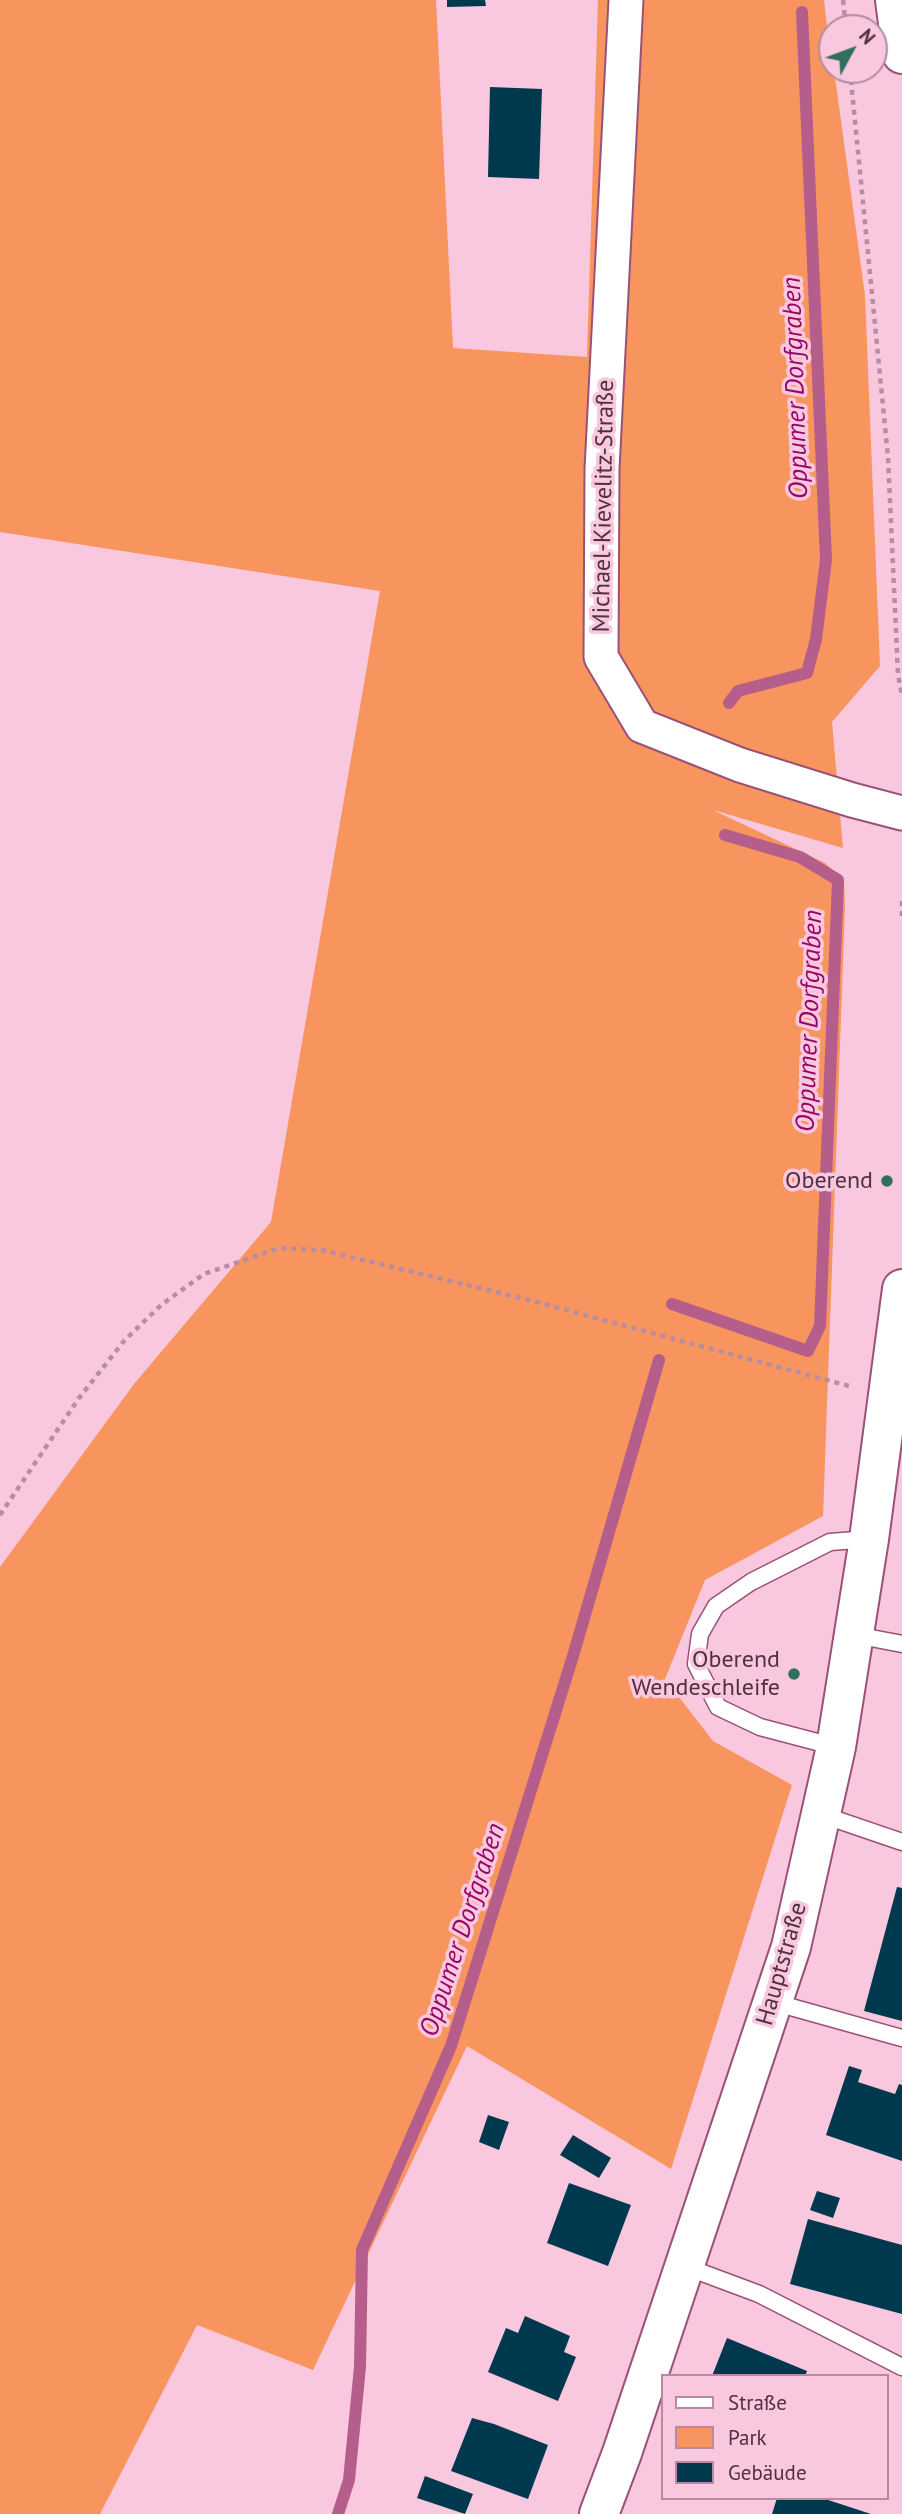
<!DOCTYPE html>
<html>
<head>
<meta charset="utf-8">
<style>
	body { margin:0 }
	#map { position:relative; width:902px; height:2514px; overflow:hidden; background:#f9c7de; font-family:"PT Sans",sans-serif }
	canvas { display:block }
	.legend { position:absolute; left:661px; top:2374px; width:228px; height:126px; box-sizing:border-box; background:#f9c7de; border:2px solid #b68b9f; margin:0; padding:9px 12px; list-style:none; font-size:21px; color:#513041 }
	.legend li { display:flex; align-items:center; gap:14px; height:35px }
	.legend b { width:35px; border:2px solid #b68b9f }
	.north { position:absolute; left:818px; top:14px; width:70px; height:70px; box-sizing:border-box; background:#f9c7de; border:2px solid #b68b9f; border-radius:50%; rotate:49deg; font-size:19px; font-weight:700; line-height:28px; text-align:center; color:#513041 }
	.north::after { content:''; display:block; margin:auto; width:24px; height:32px; background:#326f5b; clip-path:polygon(50% 0,100% 100%,50% 72%,0 100%) }
</style>
</head>
<body>
<div id="map">
<canvas width="902" height="2514"></canvas>
<ul class="legend">
<li><b style="height:9px;background:#fff"></b>Straße</li>
<li><b style="height:19px;background:#f8955e"></b>Park</li>
<li><b style="height:19px;background:#00394d"></b>Gebäude</li>
</ul>
<div class="north">N</div>
</div>
<script>
const g = document.querySelector('canvas').getContext('2d');
g.lineJoin = 'round';
function paint(path, color) { g.fillStyle = color; g.fill(path, 'evenodd'); }
function trace(path, color, width, dash) { g.strokeStyle = color; g.lineWidth = width; g.lineCap = dash ? 'butt' : 'round'; g.setLineDash(dash || []); g.stroke(path); }
function drawText(font, color, halo, rows, align = 'center') {
  g.font = font + ' "PT Sans",sans-serif'; g.lineWidth = 7; g.setLineDash([]); g.textBaseline = 'middle'; g.strokeStyle = halo; g.fillStyle = color; for (const [text, x, y, turn = 0] of rows) {
    g.save(); g.translate(x, y); g.rotate((+turn || 0) * Math.PI / 180); g.textAlign = isNaN(turn) ? turn : align; if (halo) g.strokeText(text, 0, 0); g.fillText(text, 0, 0); g.restore();
  }
}
paint(new Path2D(`
	M0,0H436L453,348L587,357L598,0H824L832,70H834L865,295L880,666L832,722L843,848L713,810L825,863L844,880L845,906L823,1516L705,1580L665,1679L713,1741L792,1785L671,2169L467,2046L313,2370L197,2325L100,2514H0V1567L134,1384L271,1222L380,591L0,532Z`), '#f8955e');
trace(new Path2D(`
	M729,703L738,691L807,673L816,639L826,560L802,12
	M672,1304L808,1351L820,1326L838,880L800,857L725,835
	M338,2514L349,2480L360,2367L362,2250L451,2046L573,1656L659,1360`), '#b55d8b', 12);
paint(new Path2D(`
	M447,0H485L486,6L447,7Z
	M490,87L542,89L539,179L488,177Z
	M897,1887L902,1888V2021L864,2011Z
	M849,2066L862,2070L858,2082L895,2094L899,2084L902,2085V2161L826,2135Z
	M488,2115L509,2122L499,2150L479,2142Z
	M573,2135L611,2158L599,2178L560,2155Z
	M569,2183L631,2205L608,2266L547,2243Z
	M817,2191L840,2198L833,2218L810,2210Z
	M808,2219L902,2245V2314L790,2284Z
	M525,2316L570,2336L564,2352L576,2357L558,2401L488,2372L506,2328L518,2333Z
	M727,2338L807,2371L805,2376H712Z
	M472,2418L494,2424L548,2445L528,2499L451,2471Z
	M425,2476L473,2494L465,2514L417,2498Z
	M777,2498H822L871,2514H772Z`), '#00394d');
const lane = new Path2D(`
	M855,1635L902,1644
	M836,1747L760,1727L718,1707L696,1664L700,1634L716,1606L751,1582L830,1542L869,1539
	M820,1814L902,1842
	M773,2002L902,2038
	M684,2266L759,2294L902,2367`);
const street = new Path2D(`
	M626,0L602,469L601,657L642,726L740,765L852,800L902,813`);
const secondary = new Path2D(`
	M895,0L902,54
	M599,2514L622,2453L791,1947L836,1747L869,1539L902,1289`);
trace(lane, '#9a5177', 19);
trace(street, '#9a5177', 37);
trace(secondary, '#9a5177', 42);
trace(new Path2D(`
	M843,0L846,28
	M850,70L888,457L898,675L902,695
	M902,901V916
	M0,1515L79,1398L124,1341L161,1305L204,1274L279,1248L322,1250L529,1300L849,1386`), '#b88da2', 4.5, [5, 5]);
trace(lane, '#fff', 16);
trace(street, '#fff', 33);
trace(secondary, '#fff', 38);
for (const [x, y, r, color] of [
	[887,1181,7,"#326f5b"],
	[794,1674,7,"#326f5b"]
]) { const dot = new Path2D(); dot.arc(x, y, r, 0, 2 * Math.PI); g.fillStyle = color; g.fill(dot); trace(dot, '#f9c7de', 2.5); }
drawText('24px', '#513041', '#f9c7de', [
	["Michael-Kievelitz-Straße",604,506,-89],
	["Hauptstraße",782,1964,-74]
]);
drawText('24px', '#513041', '#f9c7de', [
	["Oberend",873,1181],
	["Oberend",780,1660],
	["Wendeschleife",780,1688]
], 'right');
drawText('italic 26px', '#970465', '#f9c7de', [
	["Oppumer Dorfgraben",796,388,-92],
	["Oppumer Dorfgraben",810,1021,-88],
	["Oppumer Dorfgraben",463,1930,-72]
]);
</script>
</body>
</html>
